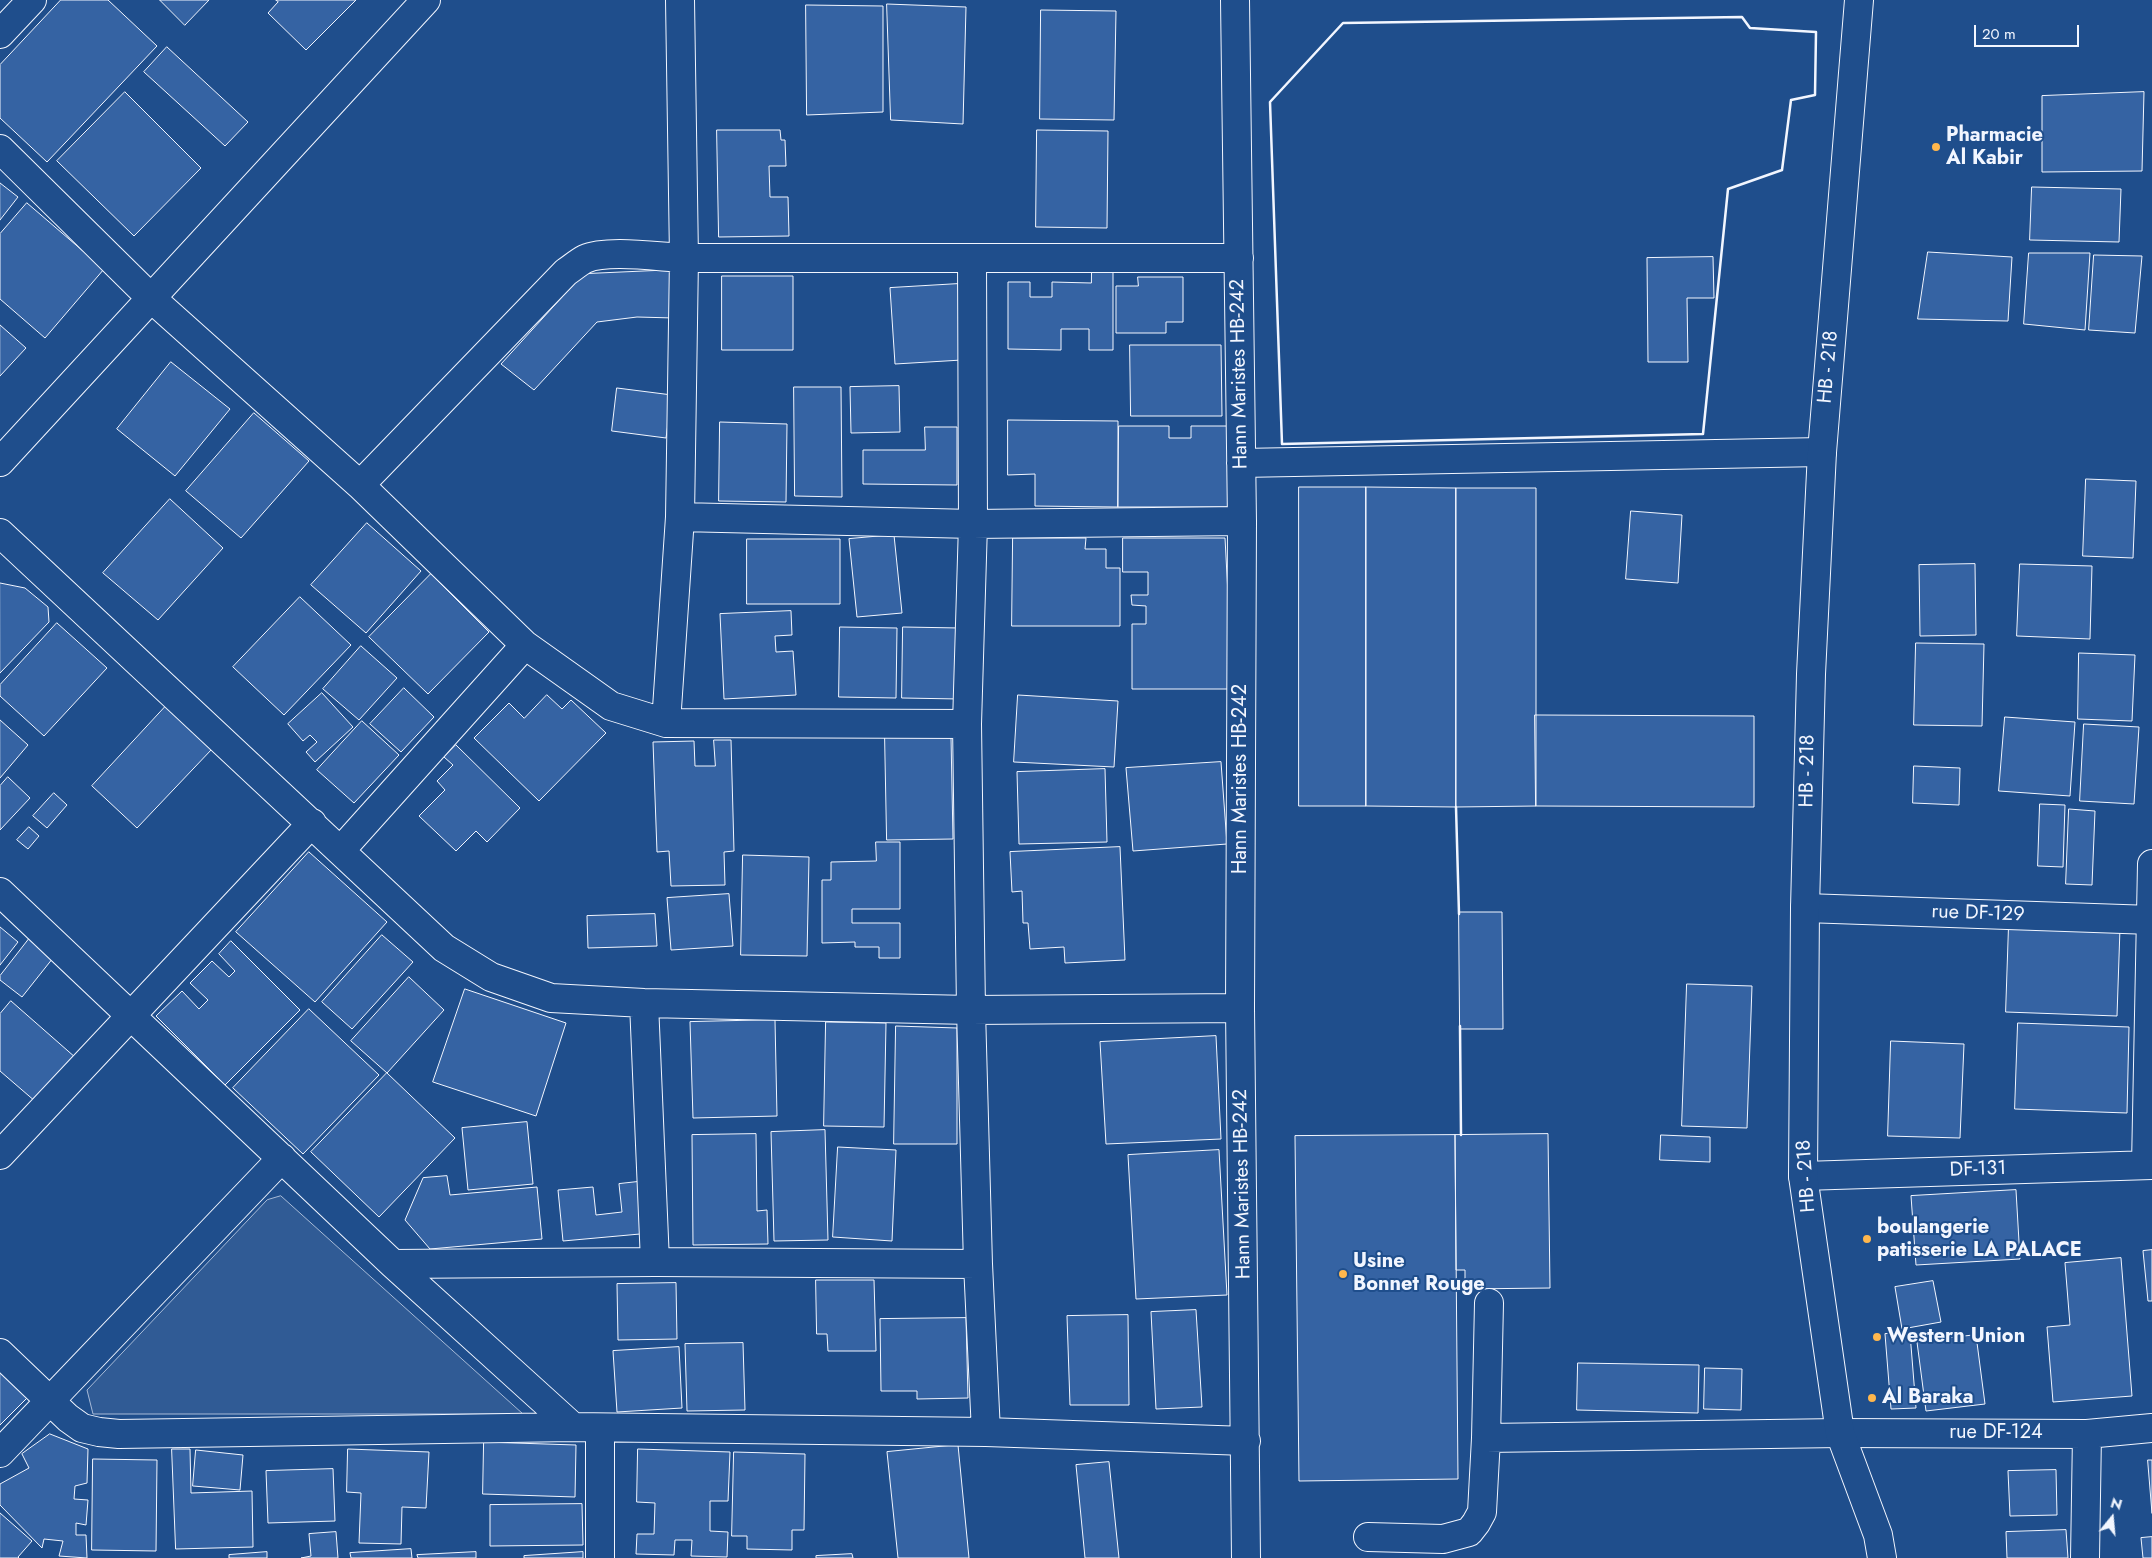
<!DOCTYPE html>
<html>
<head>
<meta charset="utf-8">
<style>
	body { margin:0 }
	#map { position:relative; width:2152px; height:1558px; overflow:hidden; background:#1f4e8c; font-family:Jost,sans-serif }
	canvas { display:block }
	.north { position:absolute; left:2087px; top:1493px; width:50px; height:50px; -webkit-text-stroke:4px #1f4e8c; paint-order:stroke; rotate:17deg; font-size:14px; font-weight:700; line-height:20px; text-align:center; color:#f2f6ff }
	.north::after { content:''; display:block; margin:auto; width:18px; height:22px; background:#f2f6ff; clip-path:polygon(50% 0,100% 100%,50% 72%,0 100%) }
	.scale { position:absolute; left:1974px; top:25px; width:105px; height:22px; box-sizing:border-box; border:2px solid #f2f6ff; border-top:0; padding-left:6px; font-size:15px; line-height:18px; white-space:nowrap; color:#f2f6ff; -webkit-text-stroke:4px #1f4e8c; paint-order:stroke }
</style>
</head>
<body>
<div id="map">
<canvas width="2152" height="1558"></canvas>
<div class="north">N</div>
<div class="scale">20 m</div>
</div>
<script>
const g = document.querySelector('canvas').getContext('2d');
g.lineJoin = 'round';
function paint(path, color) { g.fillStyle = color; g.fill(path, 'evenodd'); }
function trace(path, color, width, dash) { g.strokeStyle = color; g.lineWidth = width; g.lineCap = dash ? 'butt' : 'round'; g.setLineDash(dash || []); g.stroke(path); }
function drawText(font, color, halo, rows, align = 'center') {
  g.font = font + ' Jost,sans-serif'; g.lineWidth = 4; g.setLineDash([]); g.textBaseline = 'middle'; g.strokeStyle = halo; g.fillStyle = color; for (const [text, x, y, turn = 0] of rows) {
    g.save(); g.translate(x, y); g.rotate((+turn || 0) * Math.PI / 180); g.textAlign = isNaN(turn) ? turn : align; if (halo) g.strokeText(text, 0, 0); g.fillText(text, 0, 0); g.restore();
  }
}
const built = new Path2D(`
	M281,1196L523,1414H93L87,1390L267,1200Z`);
paint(built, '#305b95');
trace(built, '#a8bbd7', 1);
const building = new Path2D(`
	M61,0H108L157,46L47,162L0,118V65Z
	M160,0H209L185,25Z
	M276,0H356L306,50L268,13L278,2Z
	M887,4L966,7L963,124L891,120Z
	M806,5L883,6V112L807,115Z
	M1041,10L1116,11L1114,120L1040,119Z
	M167,47L248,122L225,146L144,72Z
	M125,92L201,168L134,236L57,161Z
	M2144,92L2142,171L2042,172V96Z
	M717,130H780L781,140H785L786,166H769L770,197H788L789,236L719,237Z
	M1037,130L1108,131L1107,228L1036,227Z
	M0,183L18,197L0,220Z
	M2032,187L2121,189L2119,242L2030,240Z
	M27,203L104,269L45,338L0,299V234Z
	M1928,252L2012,257L2008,321L1918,319Z
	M2029,253H2090L2085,330L2024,324Z
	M2094,255L2142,256L2135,333L2089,330Z
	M1713,257L1714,298H1687L1688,362H1648L1647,258Z
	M1092,266H1113V350H1089V329H1061V350L1008,349V282H1030V297H1052V282L1091,283Z
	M675,270L674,318L637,317L597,322L534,390L501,364L583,274Z
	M722,276H793V350H722Z
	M1138,277H1183V322H1166V333H1116V286H1138Z
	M958,284L962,360L895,364L890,288Z
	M0,325L26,348L0,376Z
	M1130,345H1221L1222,416H1131Z
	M171,362L230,409L175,476L117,429Z
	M899,386L900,432L851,433L850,387Z
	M794,387H841L842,497L795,496Z
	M617,388L672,395L666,438L612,431Z
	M254,413L309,461L241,538L186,491Z
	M1008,420L1118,421V507L1035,506V474L1008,475Z
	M720,422L787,424L786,502L719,501Z
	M1119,426H1169V438H1191V426H1231V507H1118Z
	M925,427H957V485L863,484V450H925Z
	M2086,479L2136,481L2133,558L2083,556Z
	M1299,487H1366V806H1299Z
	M1366,487L1456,488V807L1366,806Z
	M1456,488H1536V806L1456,807Z
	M170,499L223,548L158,620L103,573Z
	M1631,511L1682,515L1678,583L1626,579Z
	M367,523L421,571L366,633L311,585Z
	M894,535L902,613L857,617L849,539Z
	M1013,538H1086L1085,549H1106V568H1120V626H1012Z
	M1123,538H1225L1233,689H1132V624H1146V606L1132,605L1131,595H1148V572H1123Z
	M747,539H840V604H747Z
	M1975,564L1976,635L1920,636L1919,565Z
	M2020,564L2092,566L2090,639L2017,636Z
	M431,574L489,632L428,694L369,637Z
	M0,583L25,588L48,607L49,622L0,673Z
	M300,597L351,645L284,715L233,667Z
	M791,611L792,635L775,636L776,652L793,651L796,695L724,699L720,614Z
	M57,623L107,668L44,736L0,696V685Z
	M840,627L897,628L896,698L839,697Z
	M903,627L960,628L959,699L902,698Z
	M1916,643L1984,644L1982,726L1914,725Z
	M361,646L397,678L359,720L323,689Z
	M2079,653L2135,655L2132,721L2078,719Z
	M404,688L434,717L401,752L370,724Z
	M322,693L353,727L315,762L306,752L317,742L310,735L303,741L288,724Z
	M547,695L562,709L571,700L606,733L539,801L474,738L509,703L524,718Z
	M1018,695L1118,701L1114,767L1014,762Z
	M166,706L212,749L137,828L92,786Z
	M1535,715L1754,716V807L1536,806Z
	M2005,717L2075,722L2070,796L1999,791Z
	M0,720L28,745L0,778Z
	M362,721L399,755L354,803L317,770Z
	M2084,724L2139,727L2134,804L2080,801Z
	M885,737H951L953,839L887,840Z
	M714,740H731L734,851L724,852L725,885L671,886L669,851L657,852L653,742L694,741L695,766H715Z
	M456,745L520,808L487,842L476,831L456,851L419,816L445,790L437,781L453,765L444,757Z
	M1221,762L1227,844L1133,851L1126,768Z
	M1914,766L1960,768L1959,805L1913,803Z
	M1105,769L1107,842L1019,844L1017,772Z
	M8,777L30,798L0,830V786Z
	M54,793L67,805L47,828L33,816Z
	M2040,804L2065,805L2063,867L2038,866Z
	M2069,809L2095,811L2092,885L2066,884Z
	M29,827L39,836L28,849L17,840Z
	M876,842H900V909H852V923H900V958H879V947H855V942L822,943V880H831V862L876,861Z
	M1120,847L1125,960L1065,963L1064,947L1030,949L1028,923H1023L1022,891L1012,892L1010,852Z
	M309,852L387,922L315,1002L236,932Z
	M743,855L809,857L807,956L741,955Z
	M729,894L733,946L671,950L667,898Z
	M1459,912H1502L1503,1029H1460Z
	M655,914L657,946L588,948L587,916Z
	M2009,924L2120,928L2117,1016L2006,1012Z
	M0,927L18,942L0,965Z
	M382,935L413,962L352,1029L322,1002Z
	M29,939L53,958L22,997L0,980V976Z
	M231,941L300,1010L225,1085L156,1016L182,991L199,1009L208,1000L190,983L212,961L229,977L235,971L219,954Z
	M409,977L444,1010L387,1073L351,1041Z
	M1687,984L1752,986L1747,1128L1682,1126Z
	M465,989L566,1023L536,1116L433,1082Z
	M11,1001L76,1058L36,1102L0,1071V1014Z
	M309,1009L379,1075L303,1154L233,1088Z
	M775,1020L777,1116L693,1118L690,1022Z
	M826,1022L886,1023L884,1127L824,1126Z
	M2018,1023L2129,1027L2127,1113L2015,1109Z
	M896,1026L957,1028V1144H894Z
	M1216,1036L1221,1139L1106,1144L1100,1042Z
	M1891,1041L1964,1044L1960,1138L1888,1136Z
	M387,1073L455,1138L379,1217L311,1152Z
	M527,1122L533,1184L468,1190L462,1128Z
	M825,1130L828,1240L774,1241L771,1132Z
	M756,1134L757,1211L767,1210L768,1244L693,1245L692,1135Z
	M1548,1134L1550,1288L1465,1289V1270H1456L1455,1135Z
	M1455,1135L1458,1479L1299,1481L1295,1136Z
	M1661,1135L1710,1137V1162L1660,1160Z
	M838,1147L896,1150L892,1241L833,1237Z
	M1219,1150L1227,1295L1136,1299L1128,1155Z
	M447,1176L450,1195L537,1187L542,1239L430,1249L405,1220L423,1178Z
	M646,1181L651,1233L563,1241L558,1190L593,1187L596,1215L622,1212L619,1184Z
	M2016,1190L2020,1259L1916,1265L1911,1196Z
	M2152,1250V1301H2148L2143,1251Z
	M2121,1258L2132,1396L2053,1402L2047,1327L2070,1325L2065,1263Z
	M816,1280H874L876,1351H828L827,1334H817Z
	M1933,1281L1941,1322L1902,1329L1895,1287Z
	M676,1283L677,1339L618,1340L617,1284Z
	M1196,1310L1202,1407L1156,1409L1151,1312Z
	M1128,1315L1129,1405H1070L1067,1316Z
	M966,1318L968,1398L917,1399V1391H881L880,1319Z
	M1910,1333L1916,1408L1891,1409L1885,1334Z
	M1976,1335L1985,1404L1926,1411L1917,1342Z
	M743,1343L745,1410L687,1411L685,1344Z
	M679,1347L682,1408L617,1412L613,1351Z
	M0,1358L34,1391L0,1425Z
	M1578,1363L1699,1365L1698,1413L1577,1410Z
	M1705,1368L1742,1369L1741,1410L1704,1409Z
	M50,1434L88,1449L87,1483L75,1486L74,1499L88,1500L86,1525L76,1523V1535H86L87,1558L59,1556L63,1541L44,1539L42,1548L0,1505V1484L29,1468L22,1454Z
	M484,1442L576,1445L575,1497L483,1494Z
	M958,1445L969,1558H898L887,1452Z
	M172,1449H190L191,1493L252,1491L253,1547L176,1549Z
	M348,1449L429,1452L426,1508L402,1507L401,1544L359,1543L361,1493L347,1492Z
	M638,1449L730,1452L728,1501H710V1531L728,1532L727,1557L691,1556L692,1540H675L674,1555L636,1554L637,1534H654L655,1503L637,1502Z
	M196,1450L243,1455L240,1490L193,1486Z
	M734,1452L805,1454L804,1530H792V1550L747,1549V1536H732Z
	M93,1459L157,1460L156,1551L92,1550Z
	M2148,1460H2152V1513Z
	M1109,1462L1119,1558H1085L1076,1465Z
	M333,1469L335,1521L268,1523L266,1471Z
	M2056,1470L2057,1515L2010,1516L2008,1471Z
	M582,1504L583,1545L490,1546V1505Z
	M0,1513L32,1541L18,1557L19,1558H0Z
	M2066,1530L2068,1558H2007L2006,1532Z
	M336,1532L338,1558H301L311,1556L309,1534Z
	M2152,1537V1558H2143L2141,1538Z
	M411,1549L412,1558H351L350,1553Z
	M267,1552V1558H229V1555Z
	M476,1552V1558H418L417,1555Z
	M583,1552V1558H524V1556Z
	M852,1554L853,1558H816V1556Z`);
paint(building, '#3563a3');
trace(building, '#f2f6ff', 1);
const minor = new Path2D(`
	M1235,0L1242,521L1240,1008L1246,1558
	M0,34L32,0
	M0,149L151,298L360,485L525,645L611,706L666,723L967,724
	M972,259L973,524L967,724L971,1010L978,1264L986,1432
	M0,462L426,0
	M1241,463L1822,452
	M360,485L566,272C572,268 579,262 585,259C607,249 659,257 684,258H1239
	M680,517L973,524L1242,521
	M0,533L444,948L491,977L551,998L644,1003L971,1010L1240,1008
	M666,723L680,517L684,258L680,0
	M341,850L525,645
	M0,892L393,1264L573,1427
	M1805,908L2152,920
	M644,1003L655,1262
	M0,1155L312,823
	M2146,1165L2152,864
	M1803,1176L2152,1165
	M393,1264L655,1262L978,1264
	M0,1353L68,1418L82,1428L99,1432L119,1434L573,1427L986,1432L1246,1441
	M600,1428V1558
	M1486,1438L1840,1433L2087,1434L2152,1428
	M0,1453L282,1158
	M1368,1537L1443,1539L1469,1532L1476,1523L1482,1512L1486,1438L1489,1303
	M2085,1558L2087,1434`);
const major = new Path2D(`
	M1859,0L1822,452L1811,674L1805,908L1803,1176L1840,1433L1878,1535L1882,1558`);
trace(minor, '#f2f6ff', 30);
trace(major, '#f2f6ff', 30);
trace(minor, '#1f4e8c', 28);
trace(major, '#1f4e8c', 28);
trace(new Path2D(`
	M1742,17L1750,28L1816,32L1815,95L1791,100L1782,170L1728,189L1703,434L1282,444L1270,102L1343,23Z
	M1456,807L1459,914
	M1460,1026L1461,1135`), '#f2f6ff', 2.5);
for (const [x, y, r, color] of [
	[1936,147,5,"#ffb74d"],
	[1867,1239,5,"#ffb74d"],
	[1343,1274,5,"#ffb74d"],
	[1877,1337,5,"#ffb74d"],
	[1872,1398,5,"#ffb74d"]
]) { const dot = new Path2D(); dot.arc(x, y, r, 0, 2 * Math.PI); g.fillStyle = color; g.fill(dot); trace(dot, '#1f4e8c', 2); }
drawText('bold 20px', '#f2f6ff', '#1f4e8c', [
	["Pharmacie",1946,136],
	["Al Kabir",1946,159],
	["boulangerie",1877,1228],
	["patisserie LA PALACE",1877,1251],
	["Usine",1353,1262],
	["Bonnet Rouge",1353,1285],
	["Western Union",1887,1337],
	["Al Baraka",1882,1398]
], 'left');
drawText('20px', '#f2f6ff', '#1f4e8c', [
	["HB - 218",1829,367,-85],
	["Hann Maristes HB-242",1240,374,-91],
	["HB - 218",1808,771,-89],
	["Hann Maristes HB-242",1241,779,-90],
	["rue DF-129",1978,914,2],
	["DF-131",1978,1170,-2],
	["HB - 218",1807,1176,-94],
	["Hann Maristes HB-242",1243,1184,-91],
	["rue DF-124",1996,1433]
]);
</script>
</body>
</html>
